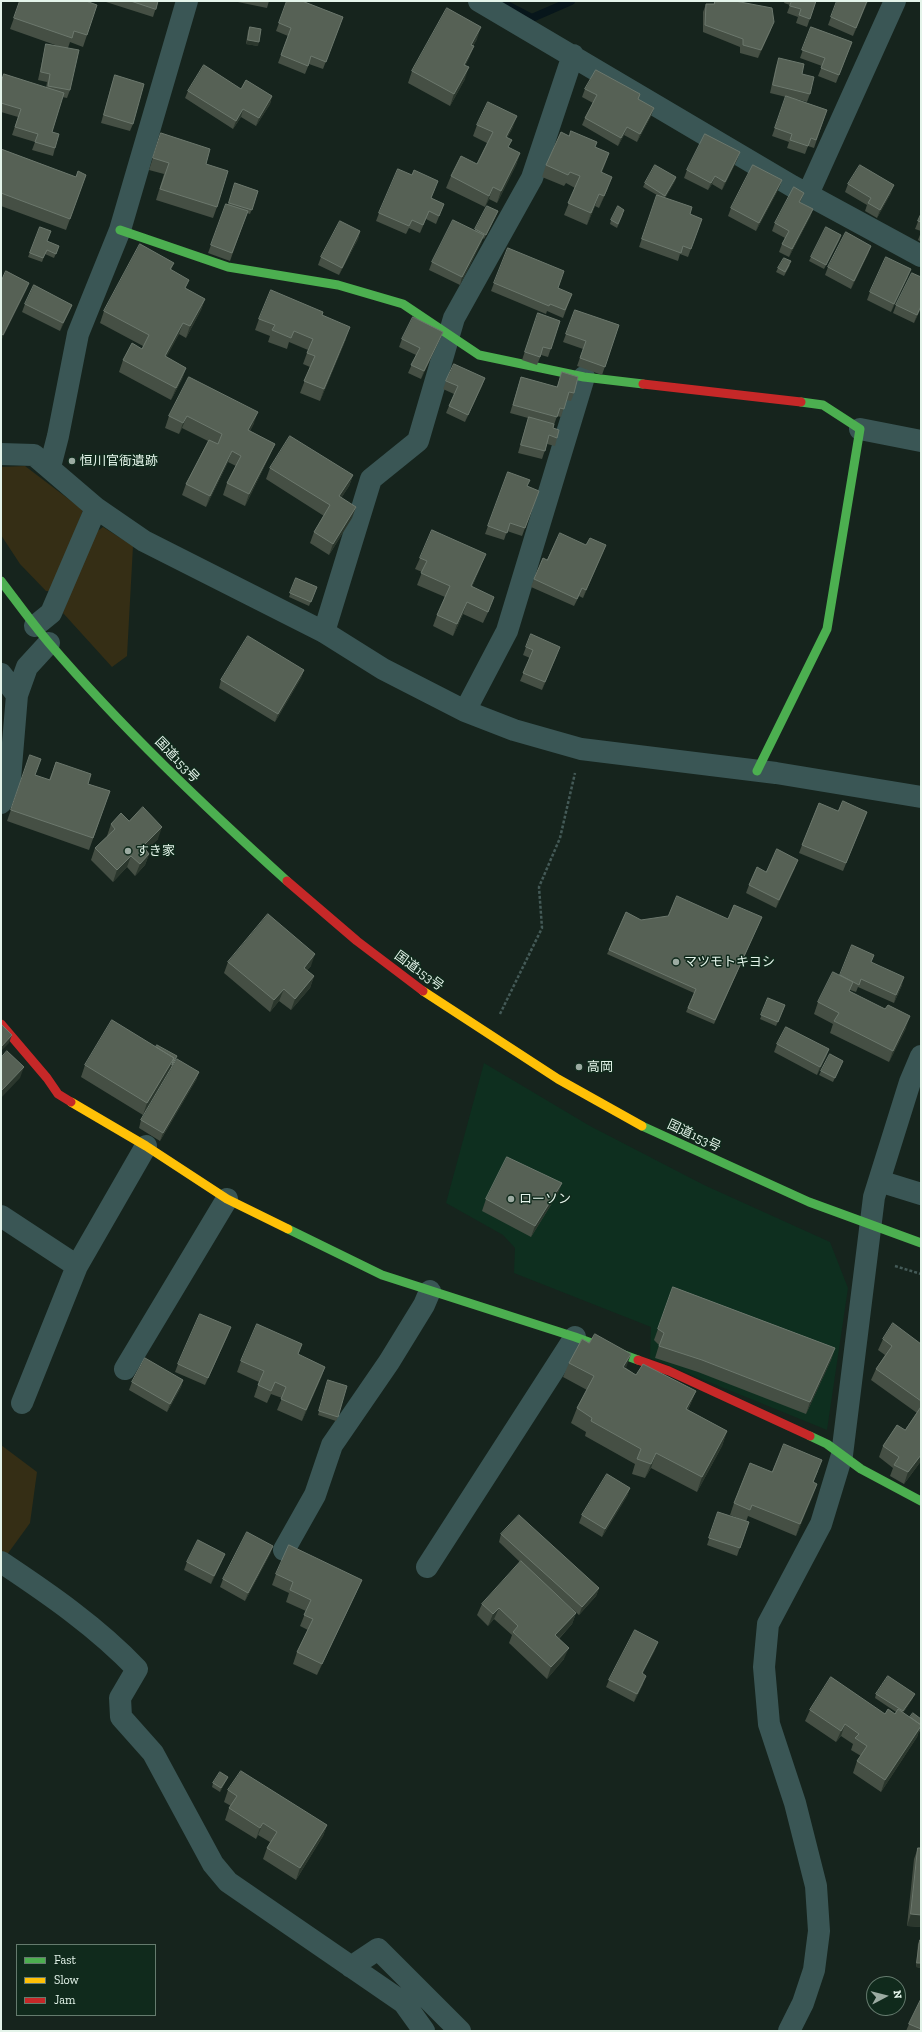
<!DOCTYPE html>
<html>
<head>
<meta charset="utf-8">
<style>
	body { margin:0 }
	#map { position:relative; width:922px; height:2032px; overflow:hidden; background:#16241d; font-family:"Zilla Slab",serif }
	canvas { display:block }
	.frame { position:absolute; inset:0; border:2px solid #e4f4ea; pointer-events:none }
	.legend { position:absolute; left:16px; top:1944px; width:140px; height:72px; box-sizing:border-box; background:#102a1c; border:1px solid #657b6e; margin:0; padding:5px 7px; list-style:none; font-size:12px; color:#e4f4ea }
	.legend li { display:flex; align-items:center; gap:8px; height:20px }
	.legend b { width:20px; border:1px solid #657b6e }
	.north { position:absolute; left:866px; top:1976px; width:40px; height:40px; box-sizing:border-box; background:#102a1c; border:1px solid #657b6e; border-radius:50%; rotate:83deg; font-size:11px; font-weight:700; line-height:16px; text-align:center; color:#e4f4ea }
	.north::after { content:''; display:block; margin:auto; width:14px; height:18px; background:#9caba2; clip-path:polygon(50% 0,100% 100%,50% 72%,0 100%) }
</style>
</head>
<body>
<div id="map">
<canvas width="922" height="2032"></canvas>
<div class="frame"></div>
<ul class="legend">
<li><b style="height:5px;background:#4caf50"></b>Fast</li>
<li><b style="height:5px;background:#ffc107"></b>Slow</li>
<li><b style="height:5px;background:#c62828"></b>Jam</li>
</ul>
<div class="north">N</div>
</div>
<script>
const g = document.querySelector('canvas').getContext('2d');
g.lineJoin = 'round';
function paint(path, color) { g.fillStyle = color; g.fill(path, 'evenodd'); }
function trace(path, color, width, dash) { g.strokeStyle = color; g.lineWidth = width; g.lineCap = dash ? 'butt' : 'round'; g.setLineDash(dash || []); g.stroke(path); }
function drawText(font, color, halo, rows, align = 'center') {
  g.font = font + ' "Zilla Slab","Noto Sans JP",serif'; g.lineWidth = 3; g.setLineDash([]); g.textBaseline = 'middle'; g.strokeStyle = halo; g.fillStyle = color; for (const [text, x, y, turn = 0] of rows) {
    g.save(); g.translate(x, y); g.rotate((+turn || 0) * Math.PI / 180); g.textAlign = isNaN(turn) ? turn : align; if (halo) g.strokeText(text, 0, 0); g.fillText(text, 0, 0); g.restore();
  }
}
paint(new Path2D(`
	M484,1063L590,1126L704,1185L830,1242L848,1288L827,1430L650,1358L651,1327L514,1273L515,1248L503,1235L446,1203Z`), '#0e2f1f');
paint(new Path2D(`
	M25,466L83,510L52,591H46L20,564L1,535V467Z
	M103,527L133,546L127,656L112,667L63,613L92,535Z
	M1,1445L37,1472L30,1523L1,1563Z`), '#352e15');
trace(new Path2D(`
	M503,3L532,18L571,1`), '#07161b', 8);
trace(new Path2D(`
	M500,1014L542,928L539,887L560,838L575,773
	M895,1266L921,1274`), '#445a57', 2.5, [3, 2]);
trace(new Path2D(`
	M479,1L792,186L921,256
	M808,194L895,1
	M860,429L921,441
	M1,454L34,455L96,508L144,541L324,632L383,669L465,711L514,730L581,749L776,773L921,797
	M50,467L58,436L78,334L120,230L187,1
	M35,626L51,613L96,508
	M324,632L371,479L418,441L454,318L532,178L573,55
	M1,674L17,695
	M465,711L507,631L584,377
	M1,803L10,779L17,695L27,667L49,643
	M879,1181L921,1194
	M1,1216L77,1266
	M125,1369L227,1199
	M22,1403L77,1266L146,1146
	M284,1550L315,1495L332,1445L389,1362L424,1305L430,1291
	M1,1562C49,1594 97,1627 137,1669L120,1698L121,1717L153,1753L213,1864L228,1882L404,2003L424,2031
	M427,1567L575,1337
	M351,1967L378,1949L460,2031
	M789,2031L803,2003L814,1970L819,1931L816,1886L795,1803L769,1724L764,1667L768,1624L821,1524L842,1455L874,1197L910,1082L921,1056`), '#3a5655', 22);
trace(new Path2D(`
	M120,230L228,267L338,285L403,304L479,355L584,377L643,384
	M1,581C17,602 32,623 49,643C122,728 204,806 287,881
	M757,771L827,629L860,429L823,405L801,402
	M642,1126L809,1202L921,1243
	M288,1229L382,1275L575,1337L638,1360
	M810,1436L827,1444L861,1469L921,1501`), '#4caf50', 9);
trace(new Path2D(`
	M423,991L558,1079L642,1126
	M71,1102L146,1146L227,1199L288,1229`), '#ffc107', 9);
trace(new Path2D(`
	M643,384L801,402
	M287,881L357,941L423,991
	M1,1024L47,1078L58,1094L71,1102
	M638,1360L669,1371L810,1436`), '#c62828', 9);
paint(new Path2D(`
	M20,1L87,35L83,47L70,42L68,48L70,90L67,98L62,97L52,132L55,148L53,156L32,150L35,142L12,135L18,117L1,112V82L4,74L46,88L47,82L38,80L44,52L46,44L58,46L10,29Z
	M106,1H158L153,17L106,2Z
	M233,1H269L267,8Z
	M287,1L343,17L323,69L309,64L305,74L278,63L288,36L276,31Z
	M785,1H816L807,27L796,23L798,17L787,13L790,5L784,3Z
	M868,1L853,36L828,25L831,17Z
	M706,4L771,30L758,58L740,53V47L703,32V12Z
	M250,27L258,46L246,44L248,31Z
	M811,27L852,42L836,83L818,76L822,66L800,58Z
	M477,39L473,46H474L469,58L465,66V79L450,106L408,83L412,71Z
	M779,58L802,74L810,94L807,102L796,99L827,110L814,148L808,146L805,154L787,148L789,142L772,136L786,97L770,93L776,66Z
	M115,75L133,124L130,131L101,123L112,83Z
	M241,89L272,96L270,104L256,126L241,117L233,129L185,98L188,91Z
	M585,89L640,94L639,100L654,108L651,116L637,142L624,135L618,146L582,125L585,118L593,103L582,97Z
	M477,125L513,127L507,138L509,148L520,153L516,165L497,203L489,199L485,207L446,188L451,176L477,164L487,143L473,136Z
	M161,133L206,164L217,207L213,218L156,200L164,174L149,170Z
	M595,147L609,153L602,172L608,188L599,208L595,206L587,225L564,215L575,188L566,183L564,186L542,177L546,165Z
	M1,149L76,177L86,175L66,230L1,206Z
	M740,152L737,160L722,190L712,184L708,190L684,178L687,170Z
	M676,177L675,181L665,198L690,214L702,219L688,257L680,254L678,261L639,247L657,195L643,187L645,183Z
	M782,180L779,188L756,231L728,216L731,208Z
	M235,183L258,191L250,214L247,213L230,261L208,253L226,204H228Z
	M848,184L891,193L877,218L865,211L867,205L845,192Z
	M435,189L431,198L444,204L436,224L426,219L420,233L409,228L406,234L376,221L379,213Z
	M804,193L800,203L813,209L810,217L789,257L779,252L782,244L785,238L772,231L775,223Z
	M498,211L484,239L483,238L481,243L460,285L429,270L432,262L475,231V229Z
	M623,214L617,228L610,224L611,220Z
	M921,214V231L915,229Z
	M40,227L47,241L59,246L54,258L45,254L42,262L28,257Z
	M360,231L358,239L339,275L318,265L321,257Z
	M921,232V242L918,240Z
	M840,239L824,269L809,261L811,257Z
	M871,246L868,254L851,289L825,275L828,267Z
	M174,263L171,270L186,289L205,299L201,310L186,338L179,334L166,357L186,368L182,379L171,400L119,372L123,360L142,349L143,346L100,323L104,311Z
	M790,265L784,276L776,272L778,268Z
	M908,277L891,312L867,300L870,292Z
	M921,277V308L914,323L893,313L896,305Z
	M494,283L572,294L563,318L547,311L546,314L491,291Z
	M25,304L72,305L69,312L60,331L22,312Z
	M575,310L619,325L602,375L577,366L583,349L563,342Z
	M323,312L322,315L346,339L320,401L300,393L310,367L303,364L308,350L289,342L287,349L268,342L270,336L255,330L259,319Z
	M535,321H560L548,357L541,355L537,365L522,360Z
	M443,332L440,339L421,379L408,373L416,355L399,347L402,339Z
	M562,372L574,393L571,401L566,400L561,417L557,416L553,428L557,438L555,446L547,444L542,459L518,453L528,418L510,413L521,377L557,387Z
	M189,377L254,423L250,431L275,444L270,455L245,506L223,495L227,483L236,466L228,462L206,507L182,495L186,484L208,441L182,428L179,434L165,428L169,416Z
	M485,378L482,386L465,422L446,413L454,394L443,389L446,381Z
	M270,468L353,475L349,486L341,498L356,507L352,518L329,555L310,543L314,532L324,516L266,479Z
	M508,472L527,487L539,491L522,536L507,531L504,540L485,534Z
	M586,545H606L583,598L579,596L574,606L531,587L534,579L547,560Z
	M420,558L481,566L472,587L490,608L483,623L463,614L453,636L433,626L437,615L445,597L417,585L422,572L415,569Z
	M296,578L317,587L309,606L289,597Z
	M526,647L557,655L542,690L520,681L530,658L523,655Z
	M304,670L301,678L275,722L219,688L221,680Z
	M30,755L35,775L49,780L56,762L88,784L110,791L89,850L7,821Z
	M838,811L867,812L843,871L799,853L802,845Z
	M129,821L158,839L146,850L149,854L145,865L135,876L127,867L113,882L91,860L95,848L107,837V836L111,824Z
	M795,868L776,908L746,893L749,885L766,872Z
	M762,917L714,1024L686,1012L694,993L607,954L609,950L641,920L728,919Z
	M228,962L311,966L307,970L314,976L310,988L291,1010L279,1001L270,1012L224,973Z
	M871,963L902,985L894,1003L858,987L856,992L850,990V991L906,1028L889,1062L830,1033L833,1024L814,1014L818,1002L840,975Z
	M768,998L785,1005L776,1026L760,1019Z
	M777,1044L829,1049L826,1057L817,1075L774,1052Z
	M156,1047L177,1056L171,1069L170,1068L143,1115L81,1077L85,1065Z
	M843,1061L833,1082L819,1075L821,1071Z
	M199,1072L196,1080L160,1141L139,1128L141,1120Z
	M562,1183L557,1195L531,1237L482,1211L486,1199Z
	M673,1287L835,1348L831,1360L806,1414L698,1372L655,1358L659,1345L654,1340Z
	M228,1335L205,1385L175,1372L178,1364Z
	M883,1339L921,1344V1461L904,1484L890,1476L893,1468L879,1457L883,1446L905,1430L917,1413L871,1380L876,1369L885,1355L878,1350Z
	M302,1344L298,1355L325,1367L321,1378L302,1421L277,1410L282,1398L271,1394L267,1403L254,1397L259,1382L237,1372L241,1361Z
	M569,1363L626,1368L636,1375L696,1391L688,1410L727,1431L722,1446L697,1492L651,1468L645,1478L632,1474L635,1464L585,1436L586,1432L571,1423L577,1408L587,1390L563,1377Z
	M183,1380L181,1387L167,1412L129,1390L132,1382Z
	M327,1384L338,1417L336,1421L318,1415Z
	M818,1471L813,1483L817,1484L796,1536L748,1516L746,1522H749L737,1556L707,1545L718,1512L745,1521L730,1515L734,1503L772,1472Z
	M630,1488L627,1496L602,1537L579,1523L582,1515Z
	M501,1534L599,1588L596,1596L579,1615L555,1593L576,1613L572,1624L559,1639L564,1659L547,1679L509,1643L512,1635L494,1619L488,1626L477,1615L482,1604L520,1562L499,1542Z
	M273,1546L270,1554L245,1601L220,1587L223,1579Z
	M222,1561L211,1584L184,1570L187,1562Z
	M276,1574L357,1591L317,1675L293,1664L297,1652L308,1630L300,1626L306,1611L286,1602L289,1593L272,1585Z
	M655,1650L642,1674L643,1684L634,1702L606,1687L609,1680Z
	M876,1694L913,1698L903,1713L910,1717L921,1719V1733L919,1731L917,1737L881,1792L853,1773L857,1761L861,1756L851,1750L853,1744L841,1736L836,1742L805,1721L810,1710L885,1714H895L896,1712L875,1698Z
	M228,1777L226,1781L220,1792L212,1787L213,1783Z
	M228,1790L327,1825L323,1836L296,1880L263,1859L267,1848L270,1842L258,1835L256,1839L225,1820L229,1808L231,1806L224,1802Z
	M918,1848H921V1927L907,1926L914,1859Z
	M920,1940L921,1968L916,1967L918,1944Z
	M921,1999V2031H906L909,2024Z`), '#454f44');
paint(new Path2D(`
	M867,1H868L853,36L856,28Z
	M774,22L771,30L758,58L761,50Z
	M481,27L477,39L467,57L471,45Z
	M248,40L259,42L258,46L246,44Z
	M474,46L469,58L459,76L464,65Z
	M469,67L465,79L450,106L454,94Z
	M272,96L270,104L256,126L259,118Z
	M654,108L651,116L637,142L640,134Z
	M243,109L241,117L233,129L236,121Z
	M517,116L513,127L502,149L506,137Z
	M627,127L624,135L618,146L621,138Z
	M740,152L737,160L722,190L725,182Z
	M520,153L516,165L497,203L501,191Z
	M609,153L605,165L597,184L601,172Z
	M715,176L712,184L708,190L711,183Z
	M612,177L608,188L599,208L604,196Z
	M676,177L675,181L664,200L665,196Z
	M782,180L779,188L756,231L759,223Z
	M894,185L891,193L877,218L880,210Z
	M493,187L489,199L485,207L489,196Z
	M599,194L595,206L587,225L591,213Z
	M813,209L810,217L789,257L792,249Z
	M360,231L358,239L339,275L342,268Z
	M484,235L481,243L460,285L462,277Z
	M841,235L840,239L824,269Z
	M871,246L868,254L851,289L854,281Z
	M911,269L908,277L891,312L894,304Z
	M29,283L26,291L1,341L3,335Z
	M205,299L201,310L186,338L190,326Z
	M72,305L69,312L60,331L63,323Z
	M921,306V308L914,323L917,315Z
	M183,323L179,334L161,368L165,356Z
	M350,327L346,339L320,401L324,389Z
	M443,332L440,339L421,379L424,371Z
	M186,368L182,379L171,400L176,388Z
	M485,378L482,386L465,422L468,415Z
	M258,412L254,423L244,442L248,430Z
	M187,416L182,428L179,434L183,423Z
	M275,444L270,455L245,506L249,494Z
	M232,451L228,462L206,507L210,496Z
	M353,475L349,486L335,508L339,496Z
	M356,507L352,518L329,555L333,544Z
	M606,545L603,553L583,598L586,590Z
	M486,554L481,566L467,598L471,586Z
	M467,602L463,614L453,636L457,624Z
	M560,647L557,655L542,690L545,682Z
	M304,670L301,678L275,722L278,714Z
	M162,827L158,839L139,857L143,846Z
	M149,854L145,865L135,876L140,864Z
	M131,856L127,867L113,882L117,870Z
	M798,860L795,868L776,908L779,900Z
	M315,954L311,966L300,979L304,968Z
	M314,976L310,988L291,1010L295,999Z
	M904,977L902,985L894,1003L896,995Z
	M284,989L279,1001L270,1012L274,1000Z
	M910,1016L906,1028L889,1062L893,1051Z
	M12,1035L9,1043L1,1051V1047Z
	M829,1049L826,1057L817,1075L820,1067Z
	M174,1058L170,1070L143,1115L147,1103Z
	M24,1067L20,1078L1,1098V1091Z
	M199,1072L196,1080L160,1141L163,1133Z
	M562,1183L557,1195L531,1237L535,1226Z
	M231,1327L228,1335L205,1385L208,1378Z
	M835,1348L831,1360L806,1414L810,1402Z
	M631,1354L626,1368L623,1367Z
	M325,1367L321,1378L302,1421L306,1410Z
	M183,1380L181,1387L167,1412L170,1404Z
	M696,1391L690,1405L681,1424L686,1409Z
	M727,1431L722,1446L697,1492L702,1477Z
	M656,1453L651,1468L645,1478L651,1464Z
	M921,1455V1461L904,1484L908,1472Z
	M817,1484L813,1496L796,1536L800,1524Z
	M630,1488L627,1496L602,1537L605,1529Z
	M273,1546L270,1554L245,1601L248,1593Z
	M225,1554L222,1561L211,1584L214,1576Z
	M362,1580L357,1591L317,1675L322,1664Z
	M599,1588L596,1596L579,1615L582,1607Z
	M499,1608L494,1619L488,1626L493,1614Z
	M576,1613L572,1624L551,1647L555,1635Z
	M658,1642L655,1650L639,1681L642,1673Z
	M569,1648L564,1659L547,1679L551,1667Z
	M646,1676L643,1684L634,1702L637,1694Z
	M915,1694L913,1698L902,1715L903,1711Z
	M845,1724L841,1736L836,1742L841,1731Z
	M921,1726L917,1737L881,1792L885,1780Z
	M228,1777L226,1781L220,1792L221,1788Z
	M263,1823L258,1835L256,1839L260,1828Z
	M327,1825L323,1836L296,1880L300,1868Z
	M911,1914L921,1915V1927L907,1926Z
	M917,1963H921V1968L916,1967Z`), '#2b372d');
const building = new Path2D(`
	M20,1H86L97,5L87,35L74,31L72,38L14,18Z
	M131,1H158L156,9Z
	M287,1H302L343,17L326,62L311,56L308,66L281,55L291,28L279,23Z
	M715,1H735L772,8L774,22L761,50L743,45V39L705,25L706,4H714Z
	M792,1H816L810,19L799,15L801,9L790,6Z
	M837,1H867L856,28L831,17Z
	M447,8L481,27L471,45L474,46L464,65L469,67L454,94L412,71Z
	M250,27L261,29L259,42L248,40Z
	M811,27L852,42L839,75L821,68L825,58L802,50Z
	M46,44L79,50L70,90L48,86L50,74L41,72Z
	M779,58L804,64L802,74L814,77L810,94L773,85Z
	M204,65L241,89L246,80L272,96L259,118L243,109L236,121L188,91Z
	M596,70L640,94L638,99L654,108L640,134L627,127L621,138L585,118L597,95L585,89Z
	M4,74L64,93L52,132L59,134L55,148L35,142L38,134L15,127L21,109L1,103V83Z
	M115,75L144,84L133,124L104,115Z
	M786,96L827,110L816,140L811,138L808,146L790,140L792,134L775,128Z
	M488,102L517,116L506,137L512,140L508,147L520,153L501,191L493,187L489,196L451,176L461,156L477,164L493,132L477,125Z
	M571,131L597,142L595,147L609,153L601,172L612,177L604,196L599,194L591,213L568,203L580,176L570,172L568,175L546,165L561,132L569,136Z
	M161,133L210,149L206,164L228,171L217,207L160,189L169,163L153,158Z
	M705,134L740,152L725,182L715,176L711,183L687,170Z
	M1,149L76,177L78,171L86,175L70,219L1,193Z
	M655,165L676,177L665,196L645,183Z
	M753,165L782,180L759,223L731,208Z
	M860,165L894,185L880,210L868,203L871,198L848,184Z
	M398,169L412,175L414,170L438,181L431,198L444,204L439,216L429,211L423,225L412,220L409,226L379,213Z
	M235,183L258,191L252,210L229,203Z
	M794,187L804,193L799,202L813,209L792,249L782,244L789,231L775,223Z
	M657,195L692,207L690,214L702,219L691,249L683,246L681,253L642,239Z
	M226,204L248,211L232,253L211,245Z
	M487,206L498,211L486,235L475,229Z
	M618,206L624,210L618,224L611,220Z
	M921,214V222L918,221Z
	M453,220L484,235L462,277L432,262Z
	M340,221L360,231L342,268L321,257Z
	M40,227L51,231L47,241L59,246L56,254L47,250L43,258L30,253Z
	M826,227L841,235L826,265L811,257Z
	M846,232L871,246L854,281L828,267Z
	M140,244L174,263L170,269L189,280L185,288L205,299L190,326L183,323L165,356L186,368L176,388L123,360L132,343L142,349L149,335L104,311Z
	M508,248L564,271L558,288L572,294L565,310L550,304L549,306L494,283Z
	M886,257L911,269L894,304L870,292Z
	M784,258L791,261L785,272L778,268Z
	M6,271L29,283L3,335L1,334V282Z
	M912,273L921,277V306L917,315L896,305Z
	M34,285L72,305L63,323L25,304Z
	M271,290L323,312L322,315L350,327L324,389L304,381L315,356L307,353L313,339L294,331L291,338L272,330L275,325L259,319Z
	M575,310L619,325L605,367L580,358L586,341L566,334Z
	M538,313L560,321L551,349L543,347L540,357L525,352Z
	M413,317L443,332L424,371L411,365L420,348L402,339Z
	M454,364L485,378L468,415L449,406L458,386L446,381Z
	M562,372L578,377L574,393L569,392L564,409L560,408L557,417L513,405L521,377L557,387Z
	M189,377L258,412L248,430L275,444L249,494L227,483L241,456L232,451L210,496L186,484L209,440L218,444L222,434L187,416L183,423L169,416Z
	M529,417L554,424L553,428L559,430L557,438L549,435L545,451L521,445Z
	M290,436L353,475L339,496L356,507L333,544L314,532L330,505L270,468Z
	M508,472L530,480L527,486L539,491L525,528L510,523L507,533L488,526Z
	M432,530L486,554L471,586L494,597L488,612L467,602L457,624L437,615L450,586L421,573L427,561L420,558Z
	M560,533L586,545L590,538L606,545L586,590L582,588L577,599L534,579L543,558L547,560Z
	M296,578L317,587L311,602L290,593Z
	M531,634L560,647L545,682L523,673L533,650L526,647Z
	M248,636L304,670L278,714L221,680Z
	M30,755L41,759L35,775L50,780L56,762L91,774L88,784L110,791L93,838L11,810Z
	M843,801L867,812L846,863L802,845L819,803L838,811Z
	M143,807L162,827L143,846L149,854L140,864L131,856L117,870L95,848L115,829L111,824L121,813L129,821Z
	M777,849L798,860L779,900L749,885L757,867L766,872Z
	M677,896L728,919L734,905L762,917L715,1020L688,1008L696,989L609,950L626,912L641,920L668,916Z
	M268,914L315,954L304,968L314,976L295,999L284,989L274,1000L228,962Z
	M852,945L874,955L871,962L904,977L896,995L861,979L859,985L840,975Z
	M833,972L853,982L849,991L885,1009L888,1005L910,1016L893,1051L834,1021L839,1013L818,1002Z
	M768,998L785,1005L778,1022L761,1015Z
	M112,1020L174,1058L147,1103L85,1065Z
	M1,1024L12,1035L1,1047Z
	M786,1027L829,1049L820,1067L777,1044Z
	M157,1045L177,1056L172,1065V1064L174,1058L156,1047Z
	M7,1051L24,1067L1,1091V1058Z
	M830,1054L843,1061L835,1078L821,1071Z
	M177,1059L199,1072L163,1133L141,1120Z
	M507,1157L562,1183L535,1226L486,1199Z
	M673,1287L835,1348L810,1402L702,1360L659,1346L664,1333L658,1329Z
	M200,1314L231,1327L208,1378L178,1364Z
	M893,1323L921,1344V1401L876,1369L892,1346L883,1339Z
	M257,1324L302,1344L298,1354L325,1367L306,1410L281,1399L286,1387L275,1382L271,1391L258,1385L264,1371L241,1361Z
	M595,1334L631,1354L623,1367L636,1375L643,1364L696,1391L686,1409L727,1431L702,1477L656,1453L651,1464L637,1459L641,1449L591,1421L592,1418L577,1408L594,1376L569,1363L582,1339L589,1343Z
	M145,1358L183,1380L170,1404L132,1382Z
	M328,1380L347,1386L338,1417L319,1411Z
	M921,1407V1455L908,1472L894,1465L899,1457L883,1446L897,1425L905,1430Z
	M784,1444L822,1460L813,1482L817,1484L800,1524L752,1505L750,1510L734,1503L750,1463L772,1472Z
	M607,1474L630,1488L605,1529L582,1515Z
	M718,1512L749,1522L740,1548L709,1538Z
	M519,1515L599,1588L582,1607L501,1534Z
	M247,1532L273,1546L248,1593L223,1579Z
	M198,1540L225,1554L214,1576L187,1562Z
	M289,1545L362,1580L322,1664L297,1652L313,1619L304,1615L311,1600L290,1590L293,1582L276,1574Z
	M521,1561L576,1613L555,1635L569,1648L551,1667L513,1632L518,1626L499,1608L493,1614L482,1604Z
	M635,1630L658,1642L642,1673L646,1676L637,1694L609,1680Z
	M888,1676L915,1694L903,1711L876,1694Z
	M831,1677L885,1714L888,1709L895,1714L898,1709L921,1725V1726L885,1780L857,1761L867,1746L855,1738L859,1734L845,1724L841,1731L810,1710Z
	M913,1713L921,1719V1725L910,1717Z
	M241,1771L327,1825L300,1868L267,1848L277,1832L263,1823L260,1828L229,1808L237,1796L228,1790Z
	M220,1772L228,1777L221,1788L213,1783Z
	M918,1848H921V1915L911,1914Z
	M920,1940H921V1963H917Z
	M921,1999V2029L909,2024Z`);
paint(building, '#566155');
trace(building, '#6c786d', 1);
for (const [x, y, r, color] of [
	[72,461,4,"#9caba2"],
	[128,851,4,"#9caba2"],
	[676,962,4,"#9caba2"],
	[579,1067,4,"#9caba2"],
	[511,1199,4,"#9caba2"]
]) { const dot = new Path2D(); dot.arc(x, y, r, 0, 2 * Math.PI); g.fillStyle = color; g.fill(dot); trace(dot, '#102a1c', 1.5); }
drawText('13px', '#e4f4ea', '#102a1c', [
	["恒川官衙遺跡",80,461],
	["すき家",136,851],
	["マツモトキヨシ",684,962],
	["高岡",587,1067],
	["ローソン",519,1199]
], 'left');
drawText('13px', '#e4f4ea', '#102a1c', [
	["国道153号",177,760,46],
	["国道153号",419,971,36],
	["国道153号",694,1136,25]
]);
</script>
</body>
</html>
